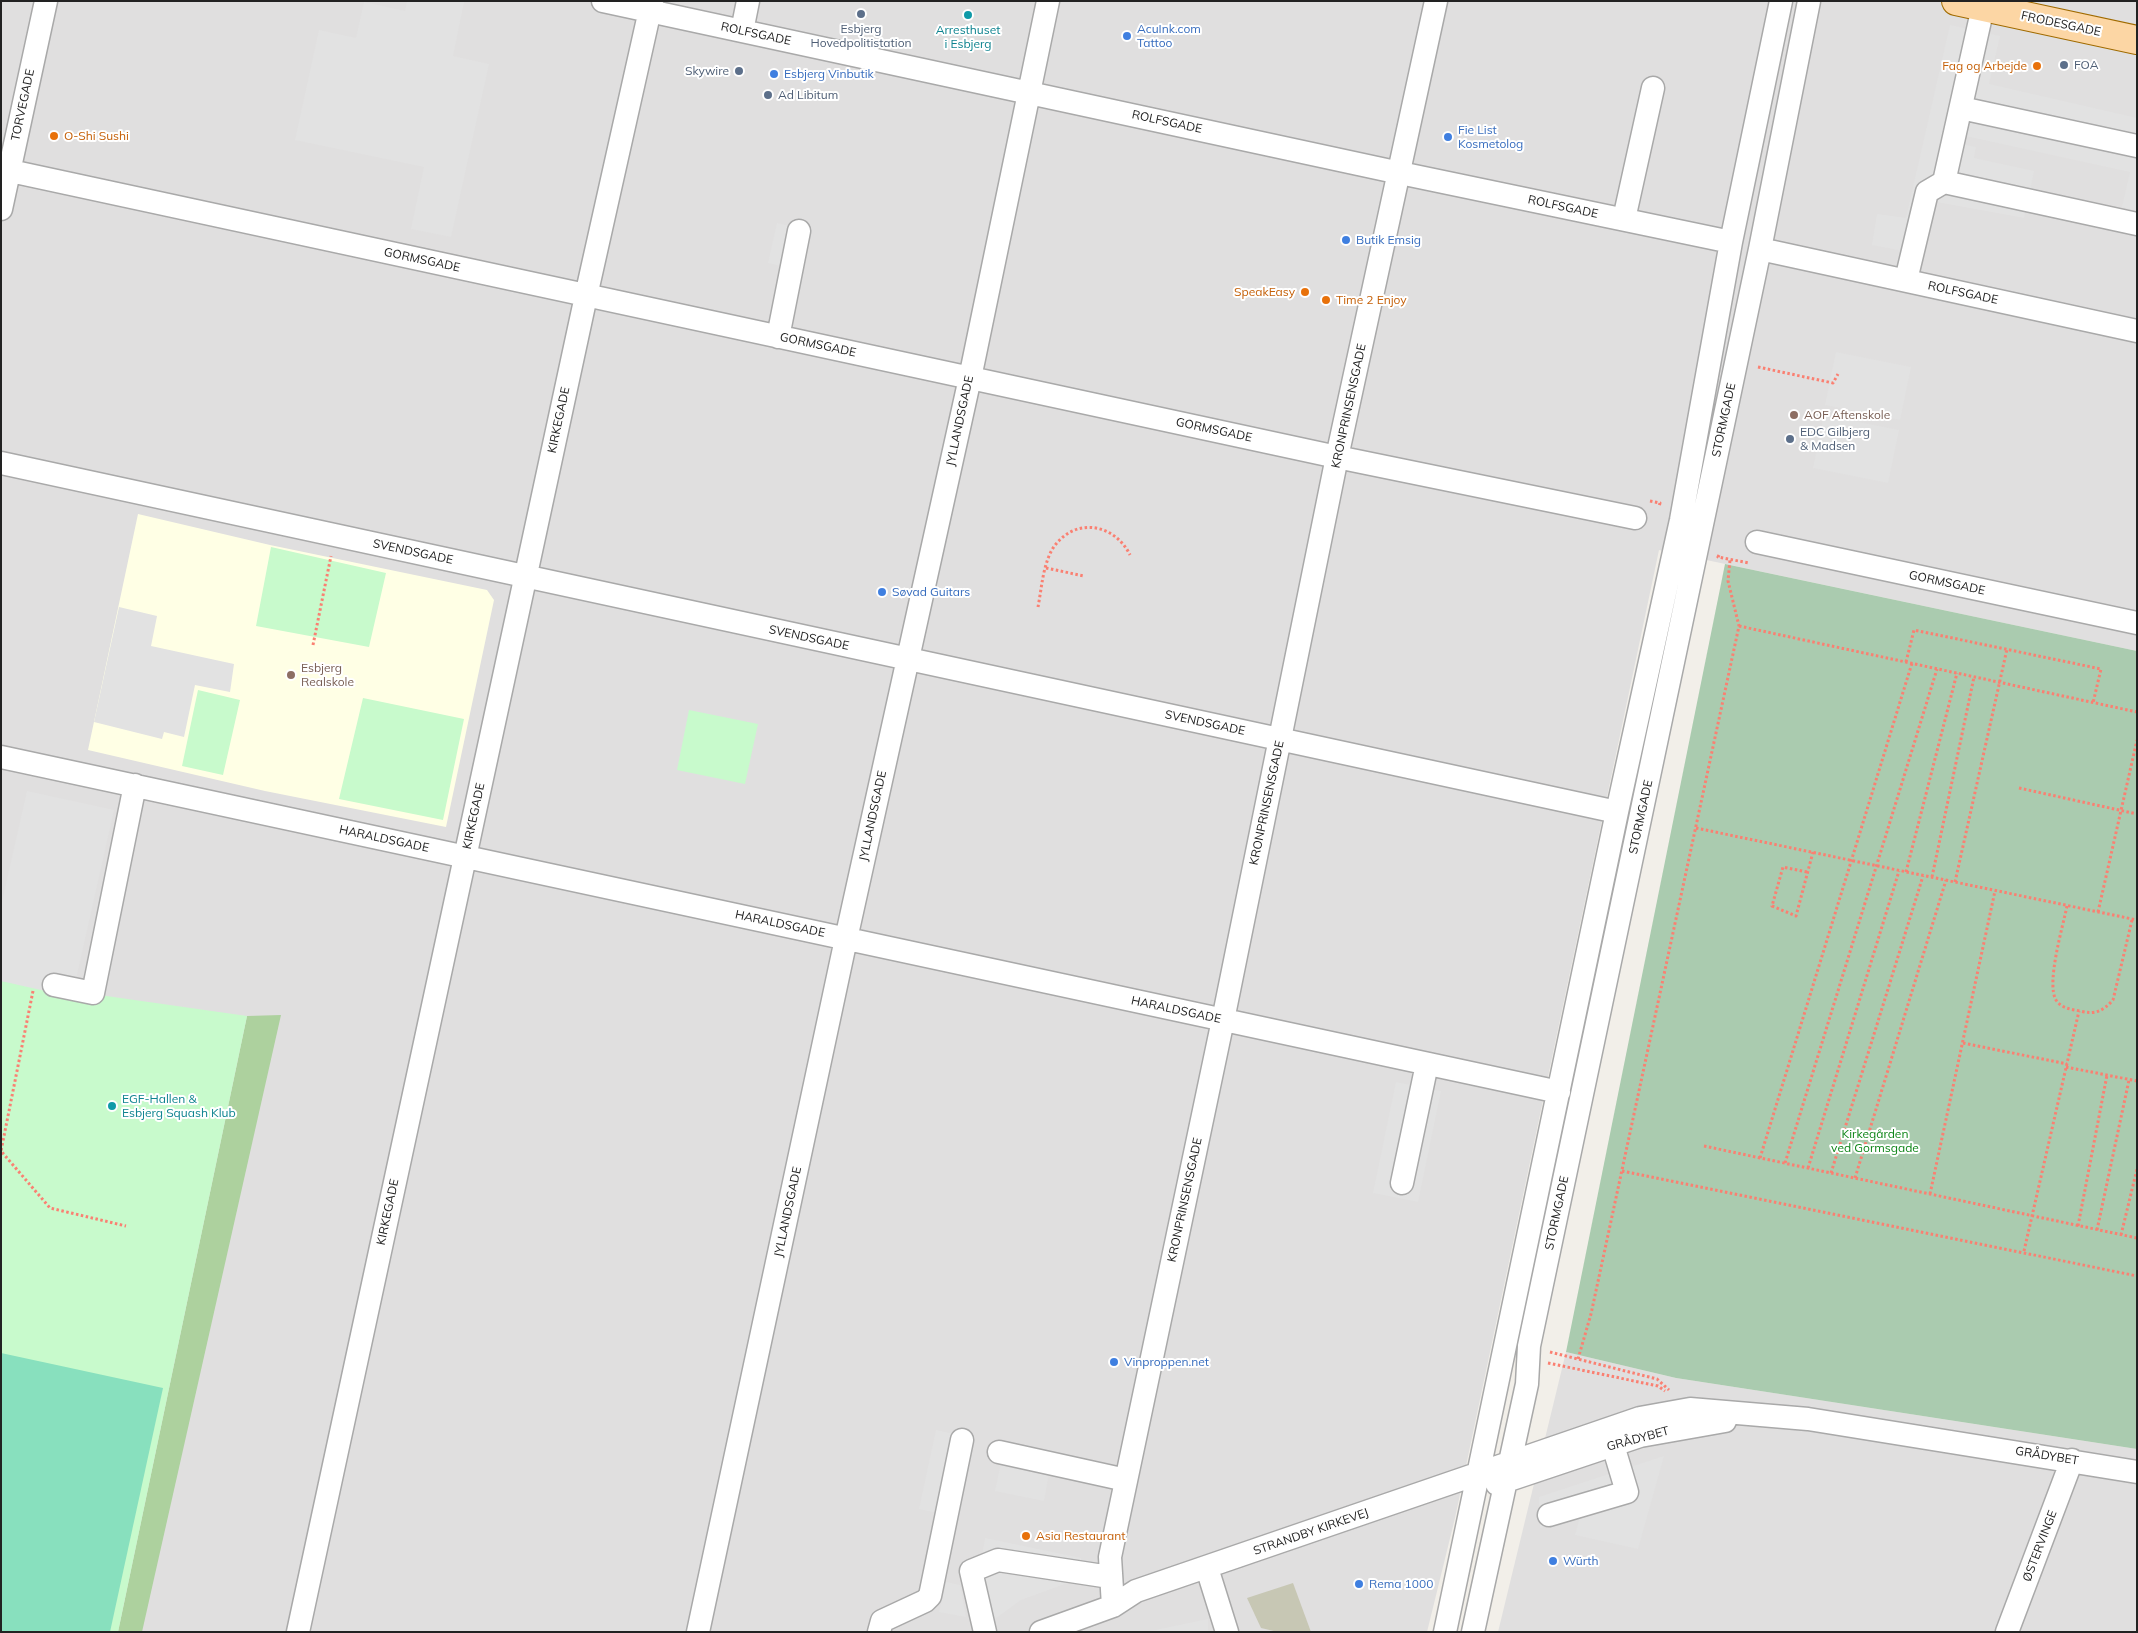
<!DOCTYPE html>
<html>
<head>
<meta charset="utf-8">
<style>
	body { margin:0 }
	#map { position:relative; width:2138px; height:1633px; overflow:hidden; background:#f2efe9; font-family:Mulish,sans-serif }
	canvas { display:block }
	.frame { position:absolute; inset:0; border:2px solid #222; pointer-events:none }
</style>
</head>
<body>
<div id="map">
<canvas width="2138" height="1633"></canvas>
<div class="frame"></div>
</div>
<script>
const g = document.querySelector('canvas').getContext('2d');
g.lineJoin = 'round';
function paint(path, color) { g.fillStyle = color; g.fill(path, 'evenodd'); }
function trace(path, color, width, dash) { g.strokeStyle = color; g.lineWidth = width; g.lineCap = dash ? 'butt' : 'round'; g.setLineDash(dash || []); g.stroke(path); }
function drawText(font, color, halo, rows, align = 'center') {
  g.font = font + ' Mulish,sans-serif'; g.lineWidth = 4; g.setLineDash([]); g.textBaseline = 'middle'; g.strokeStyle = halo; g.fillStyle = color; for (const [text, x, y, turn = 0] of rows) {
    g.save(); g.translate(x, y); g.rotate((+turn || 0) * Math.PI / 180); g.textAlign = isNaN(turn) ? turn : align; if (halo) g.strokeText(text, 0, 0); g.fillText(text, 0, 0); g.restore();
  }
}
paint(new Path2D(`
	M1,1H2137V651L1659,550L1455,1518L1427,1632H1Z
	M1566,1352L1676,1378L2137,1449V1632H1498Z`), '#e0dfdf');
paint(new Path2D(`
	M138,514L270,545L487,590L494,600L446,827L265,791L88,750Z`), '#ffffe5');
paint(new Path2D(`
	M1293,1583L1311,1632H1278L1261,1628L1247,1598Z`), '#c7c7b4');
paint(new Path2D(`
	M281,1015L142,1632H118L247,1016Z`), '#add19e');
paint(new Path2D(`
	M1725,564L2137,651V1449L1676,1378L1566,1352Z`), '#aacbaf');
paint(new Path2D(`
	M271,547L386,573L369,647L256,626Z
	M198,690L240,700L223,775L182,766Z
	M363,698L464,719L443,820L339,799Z
	M689,710L758,724L745,784L677,770Z
	M1,981L247,1016L118,1632H1Z`), '#c8facc');
paint(new Path2D(`
	M1,1353L163,1388L110,1632H1Z`), '#88e0be');
paint(new Path2D(`
	M407,1L464,2L453,56L489,64L451,237L411,229L424,167L295,140L319,30L356,38L364,2L405,11Z
	M1950,25L2000,36L1989,84L2137,118V211L2122,207L2130,172L1961,135L1960,144L1976,147L1974,158L2034,171L2024,218L1936,202L1924,255L1872,245L1877,214L1906,218Z
	M777,223L804,229L794,269L768,263Z
	M1836,352L1911,367L1900,420L1825,405Z
	M1824,415L1899,430L1888,483L1813,468Z
	M119,607L157,616L151,646L234,664L230,692L195,685L184,737L164,732L162,739L94,722Z
	M27,791L114,810L72,997L1,981V906Z
	M1396,1082L1441,1091L1418,1202L1373,1193Z
	M936,1430L967,1437L951,1516L919,1509Z
	M1664,1456L1638,1549L1575,1535L1580,1517L1540,1528L1539,1497Z
	M1001,1463L1049,1473L1044,1501L995,1491Z
	M985,1538L1081,1558L1076,1580L1021,1600L991,1622L979,1571Z
	M946,1582L960,1585L966,1617L939,1612Z
	M1208,1619V1632H1146Z`), '#e2e2e2');
const minor = new Path2D(`
	M603,1L1400,173L1731,242
	M742,31L748,1
	M1961,108L2137,146
	M1,169L1337,457L1635,518
	M1944,182L2137,224
	M1,209L46,1
	M1624,219L1653,88
	M1760,249L2137,331
	M1906,280L1927,192L1944,182L1983,7
	M778,337L799,231
	M1,463L1617,812
	M1757,542L2137,623
	M1,757L1559,1092
	M54,985L93,993L135,785
	M1402,1183L1427,1064
	M999,1452L1126,1480
	M1497,1484L1640,1436L1725,1421
	M1549,1515L1627,1492L1609,1432
	M1207,1568L1227,1632
	M1113,1606L1110,1557L1223,1020L1337,457L1436,1
	M298,1632L586,296L652,1
	M698,1632L846,939L970,378L1048,1
	M879,1632L882,1621L925,1601L930,1596L962,1440
	M985,1632L971,1571L998,1560L1110,1577
	M1041,1632L1113,1606L1136,1591L1640,1418L1690,1409L1808,1419L2137,1472
	M1445,1632L1617,812L1681,520L1731,242L1781,1
	M1473,1632L1527,1384L1529,1346L1760,249L1809,1
	M2007,1632L2072,1460`);
const major = new Path2D(`
	M1956,1L2137,40`);
trace(minor, '#a9a9a9', 25);
trace(major, '#a06b00', 30);
trace(new Path2D(`
	M1758,367L1833,383L1838,374
	M1650,501L1660,503L1659,507
	M1719,555L1718,557L1749,563
	M1046,568L1084,576
	M1038,607C1042,587 1043,560 1056,544C1079,516 1116,526 1130,555
	M1739,626L2137,712
	M313,645L331,556
	M1906,662L1914,630L2101,669L2093,703
	M2019,788L2137,814
	M1696,828L2137,920
	M1807,872L1783,867L1772,906L1796,916L1813,852
	M1906,872L1957,673
	M1932,877L1974,677
	M1955,882L2007,649
	M2067,906C2063,926 2046,983 2056,1000C2062,1009 2071,1009 2080,1011C2095,1015 2103,1011 2113,1000L2132,920
	M2098,912L2137,740
	M33,991L1,1151L50,1208L126,1226
	M1963,1043L2067,1064
	M2066,1067L2137,1081
	M1704,1146L2137,1238
	M1760,1158L1912,663
	M1785,1163L1937,669
	M1808,1168L1899,871
	M1622,1171L2137,1276
	M1831,1173L1923,876
	M1855,1178L1946,880
	M1930,1194L1995,891
	M2078,1226L2107,1075
	M2097,1230L2129,1080
	M2121,1235L2137,1169
	M2024,1251L2079,1011
	M1550,1352L1657,1379L1669,1390
	M1578,1359L1591,1314L1739,626L1728,581L1730,560
	M1548,1363L1658,1386L1665,1391`), '#fa8072', 3, [2.5, 2.5]);
trace(minor, '#fff', 22);
trace(major, '#fcd6a4', 28);
for (const [x, y, r, color] of [
	[861,14,5,"#5c6f8a"],
	[968,15,5,"#0f9aa8"],
	[1127,36,5,"#3f7fe0"],
	[2064,65,5,"#5c6f8a"],
	[2037,66,5,"#e8710a"],
	[739,71,5,"#5c6f8a"],
	[774,74,5,"#3f7fe0"],
	[768,95,5,"#5c6f8a"],
	[54,136,5,"#e8710a"],
	[1448,137,5,"#3f7fe0"],
	[1346,240,5,"#3f7fe0"],
	[1305,292,5,"#e8710a"],
	[1326,300,5,"#e8710a"],
	[1794,415,5,"#8d6e63"],
	[1790,439,5,"#5c6f8a"],
	[882,592,5,"#3f7fe0"],
	[291,675,5,"#8d6e63"],
	[112,1106,5,"#0f9aa8"],
	[1114,1362,5,"#3f7fe0"],
	[1026,1536,5,"#e8710a"],
	[1553,1561,5,"#3f7fe0"],
	[1359,1584,5,"#3f7fe0"]
]) { const dot = new Path2D(); dot.arc(x, y, r, 0, 2 * Math.PI); g.fillStyle = color; g.fill(dot); trace(dot, '#fff', 2); }
drawText('12px', '#222', '#fff', [
	["FRODESGADE",2061,24,12],
	["ROLFSGADE",756,34,12],
	["TORVEGADE",23,105,-78],
	["ROLFSGADE",1167,122,12],
	["ROLFSGADE",1563,207,12],
	["GORMSGADE",422,260,12],
	["ROLFSGADE",1963,293,12],
	["GORMSGADE",818,345,12],
	["KRONPRINSENSGADE",1349,406,-78],
	["KIRKEGADE",559,420,-78],
	["STORMGADE",1724,420,-78],
	["JYLLANDSGADE",960,421,-78],
	["GORMSGADE",1214,430,12],
	["SVENDSGADE",413,552,12],
	["GORMSGADE",1947,583,12],
	["SVENDSGADE",809,638,12],
	["SVENDSGADE",1205,723,12],
	["KRONPRINSENSGADE",1267,803,-78],
	["KIRKEGADE",474,816,-78],
	["JYLLANDSGADE",873,816,-78],
	["STORMGADE",1641,817,-78],
	["HARALDSGADE",384,839,12],
	["HARALDSGADE",780,924,12],
	["HARALDSGADE",1176,1010,12],
	["KRONPRINSENSGADE",1185,1200,-78],
	["KIRKEGADE",388,1212,-78],
	["JYLLANDSGADE",788,1212,-78],
	["STORMGADE",1557,1213,-78],
	["GRÅDYBET",1638,1439,-15],
	["GRÅDYBET",2047,1456,9],
	["STRANDBY KIRKEVEJ",1311,1532,-19],
	["ØSTERVINGE",2040,1546,-69]
]);
drawText('12px', '#4e5e75', '#fff', [
	["Esbjerg",861,29,"center"],
	["Hovedpolitistation",861,43,"center"],
	["FOA",2074,65],
	["Skywire",729,71,"right"],
	["Ad Libitum",778,95],
	["EDC Gilbjerg",1800,432],
	["& Madsen",1800,446]
], 'left');
drawText('12px', '#366cbe', '#fff', [
	["AcuInk.com",1137,29],
	["Tattoo",1137,43],
	["Esbjerg Vinbutik",784,74],
	["Fie List",1458,130],
	["Kosmetolog",1458,144],
	["Butik Emsig",1356,240],
	["Søvad Guitars",892,592],
	["Vinproppen.net",1124,1362],
	["Würth",1563,1561],
	["Rema 1000",1369,1584]
], 'left');
drawText('12px', '#0d838f', '#fff', [
	["Arresthuset",968,30],
	["i Esbjerg",968,44],
	["EGF-Hallen &",122,1099,"left"],
	["Esbjerg Squash Klub",122,1113,"left"]
]);
drawText('12px', '#c56008', '#fff', [
	["Fag og Arbejde",2027,66,"right"],
	["O-Shi Sushi",64,136],
	["SpeakEasy",1295,292,"right"],
	["Time 2 Enjoy",1336,300],
	["Asia Restaurant",1036,1536]
], 'left');
drawText('12px', '#785e54', '#fff', [
	["AOF Aftenskole",1804,415],
	["Esbjerg",301,668],
	["Realskole",301,682]
], 'left');
drawText('12px', '#0c8416', '#fff', [
	["Kirkegården",1875,1134],
	["ved Gormsgade",1875,1148]
]);
</script>
</body>
</html>
